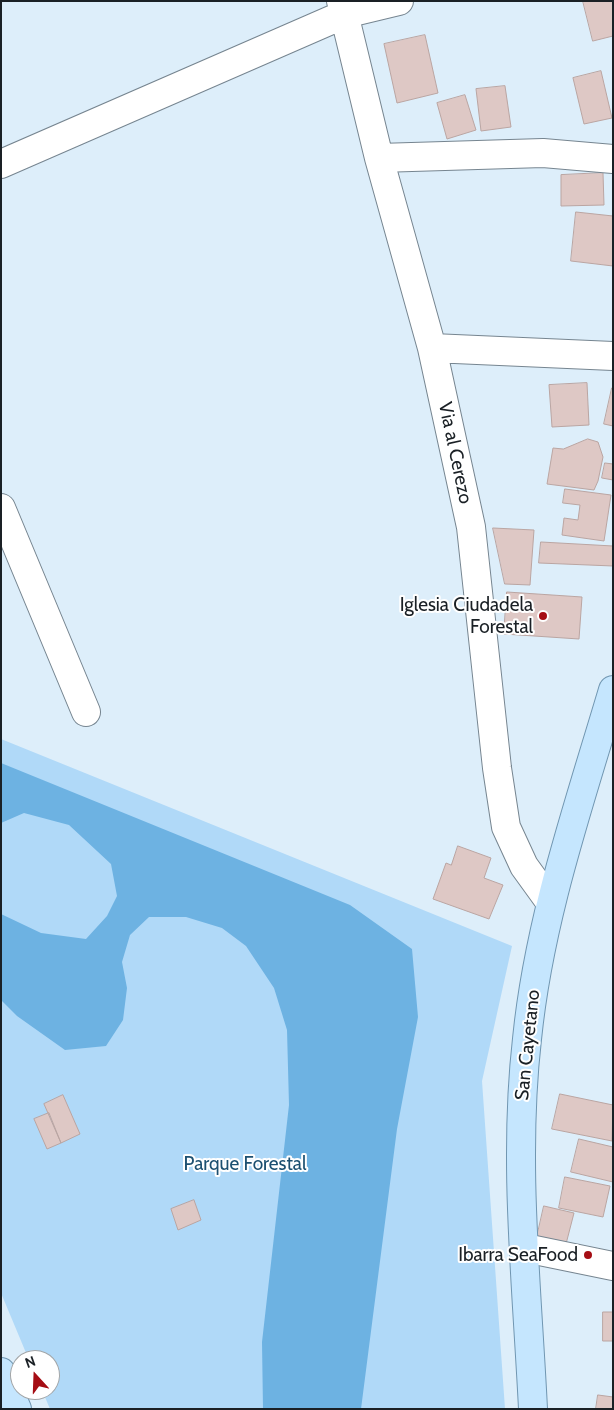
<!DOCTYPE html>
<html>
<head>
<meta charset="utf-8">
<style>
	body { margin:0 }
	#map { position:relative; width:614px; height:1410px; overflow:hidden; background:#ddeefa; font-family:Cabin,sans-serif }
	canvas { display:block }
	.frame { position:absolute; inset:0; border:2px solid #1a2025; pointer-events:none }
	.north { position:absolute; left:10px; top:1350px; width:50px; height:50px; box-sizing:border-box; background:#fff; border:1px solid #a3a6a8; border-radius:50%; rotate:340deg; font-size:14px; font-weight:700; line-height:20px; text-align:center; color:#1a2025 }
	.north::after { content:''; display:block; margin:auto; width:18px; height:22px; background:#a50d14; clip-path:polygon(50% 0,100% 100%,50% 72%,0 100%) }
</style>
</head>
<body>
<div id="map">
<canvas width="614" height="1410"></canvas>
<div class="frame"></div>
<div class="north">N</div>
</div>
<script>
const g = document.querySelector('canvas').getContext('2d');
g.lineJoin = 'round';
function paint(path, color) { g.fillStyle = color; g.fill(path, 'evenodd'); }
function trace(path, color, width, dash) { g.strokeStyle = color; g.lineWidth = width; g.lineCap = dash ? 'butt' : 'round'; g.setLineDash(dash || []); g.stroke(path); }
function drawText(font, color, halo, rows, align = 'center') {
  g.font = font + ' Cabin,sans-serif'; g.lineWidth = 4; g.setLineDash([]); g.textBaseline = 'middle'; g.strokeStyle = halo; g.fillStyle = color; for (const [text, x, y, turn = 0] of rows) {
    g.save(); g.translate(x, y); g.rotate((+turn || 0) * Math.PI / 180); g.textAlign = isNaN(turn) ? turn : align; if (halo) g.strokeText(text, 0, 0); g.fillText(text, 0, 0); g.restore();
  }
}
paint(new Path2D(`
	M1,739L512,946L482,1081L505,1409H50L42,1390H50V1360H29L1,1293Z`), '#b0d9f8');
paint(new Path2D(`
	M1,763L350,905L412,949L418,1017L397,1129L361,1409H263L262,1342L289,1105L287,1030L274,988L246,946L222,928L186,917H149L130,935L122,962L127,988L123,1020L106,1046L65,1050L17,1016L1,1000V914L41,933L86,939L107,916L117,896L111,864L69,825L24,813L1,823Z`), '#6db2e2');
const building = new Path2D(`
	M583,1H613V36L593,41Z
	M425,35L438,93L397,103L384,44Z
	M601,71L612,118L584,124L573,78Z
	M505,86L511,127L481,131L476,89Z
	M465,95L476,130L447,139L437,103Z
	M603,173L604,205L561,206V175Z
	M576,212L613,216V266L571,261Z
	M587,383L589,425L552,427L549,385Z
	M612,388H613V426L604,424Z
	M588,439L598,442L603,457L598,481L594,490L547,484L553,448L563,449Z
	M605,463L613,464V480L602,478Z
	M565,489L611,495L604,541L562,535L564,518L578,520L580,505L563,503Z
	M493,528L534,530L530,585L505,584Z
	M541,542L613,546V566L539,563Z
	M507,592L582,597L579,639L504,634Z
	M458,846L491,858L484,878L503,885L489,919L433,899L446,863L451,865Z
	M560,1094L613,1105L612,1141L552,1129Z
	M63,1095L80,1134L61,1143L44,1104Z
	M49,1113L61,1143L47,1149L34,1119Z
	M579,1139L613,1147V1182L571,1172Z
	M565,1177L610,1186L603,1217L559,1208Z
	M194,1200L201,1220L178,1230L171,1209Z
	M544,1206L574,1213L566,1244L537,1237Z
	M603,1312H613V1341H603Z
	M598,1395L613,1397V1409H596Z`);
paint(building, '#dec8c5');
trace(building, '#baa5a2', 1);
const minor = new Path2D(`
	M341,1L379,158L432,348L471,527L497,768L506,827L524,866L550,902
	M379,158L543,153L613,159
	M1,164L345,14L399,1
	M432,348L613,356
	M1,508L86,712
	M525,1248L613,1266`);
const major = new Path2D(`
	M1,1372L17,1409
	M533,1409C527,1286 513,1161 527,1039C539,919 579,805 613,690`);
trace(minor, '#768590', 30);
trace(major, '#7096b1', 30);
trace(minor, '#fff', 28);
trace(major, '#c5e6fe', 28);
for (const [x, y, r, color] of [
	[543,616,5,"#a50d14"],
	[588,1255,5,"#a50d14"]
]) { const dot = new Path2D(); dot.arc(x, y, r, 0, 2 * Math.PI); g.fillStyle = color; g.fill(dot); trace(dot, '#fff', 2); }
drawText('19px', '#1a2025', '#fff', [
	["Via al Cerezo",455,453,78],
	["San Cayetano",528,1045,-84]
]);
drawText('19px', '#1a2025', '#fff', [
	["Iglesia Ciudadela",533,605],
	["Forestal",533,627],
	["Ibarra SeaFood",578,1255]
], 'right');
drawText('19px', '#1c5071', '#fff', [
	["Parque Forestal",245,1164]
]);
</script>
</body>
</html>
